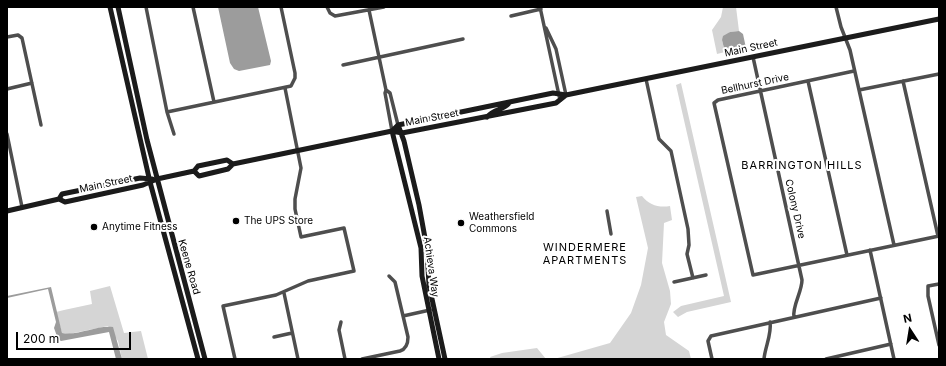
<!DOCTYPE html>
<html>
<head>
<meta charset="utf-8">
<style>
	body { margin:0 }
	#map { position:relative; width:946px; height:366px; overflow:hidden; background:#fff; font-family:Inter,sans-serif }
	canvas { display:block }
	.frame { position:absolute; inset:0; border:8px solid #000; pointer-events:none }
	.north { position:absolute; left:890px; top:310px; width:40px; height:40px; -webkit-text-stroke:3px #fff; paint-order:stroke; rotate:348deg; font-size:11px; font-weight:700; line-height:16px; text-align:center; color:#000 }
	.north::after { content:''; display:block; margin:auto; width:14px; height:18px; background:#000; clip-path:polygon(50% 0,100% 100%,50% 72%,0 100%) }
	.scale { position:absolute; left:16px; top:332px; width:115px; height:18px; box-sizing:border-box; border:2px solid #000; border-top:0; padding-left:5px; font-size:12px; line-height:14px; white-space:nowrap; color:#000; -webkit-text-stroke:3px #fff; paint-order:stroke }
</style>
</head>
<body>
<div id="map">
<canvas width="946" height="366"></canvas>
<div class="frame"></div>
<div class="north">N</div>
<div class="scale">200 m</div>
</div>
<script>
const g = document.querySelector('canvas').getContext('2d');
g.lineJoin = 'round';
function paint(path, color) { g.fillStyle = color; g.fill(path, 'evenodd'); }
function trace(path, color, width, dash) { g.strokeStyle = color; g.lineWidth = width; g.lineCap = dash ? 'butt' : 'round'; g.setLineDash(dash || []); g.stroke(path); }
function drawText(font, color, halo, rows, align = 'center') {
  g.font = font + ' Inter,sans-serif'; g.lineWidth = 4; g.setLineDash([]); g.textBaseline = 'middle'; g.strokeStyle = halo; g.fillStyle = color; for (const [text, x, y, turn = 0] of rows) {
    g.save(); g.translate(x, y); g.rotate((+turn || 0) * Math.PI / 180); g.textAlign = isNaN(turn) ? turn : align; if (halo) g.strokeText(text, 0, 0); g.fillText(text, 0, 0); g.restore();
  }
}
paint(new Path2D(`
	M723,7H736L739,31L730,32L722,40L725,52L717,54L712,30L721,17Z
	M681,83L731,302L687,312L678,317L673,312L681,306L724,296L676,85Z
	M642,196C649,205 659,208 670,206L672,220L664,223L662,263L670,291L671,304L664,322L666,335L689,351L691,359H554L610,343L631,313L641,285L648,248L636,197Z
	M110,286L124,333L141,331L148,359H122L118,341L108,326L69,334L62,333L56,312L64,310V308V310L92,304L90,291Z
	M537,348L546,359H491L490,357L502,353Z`), '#d5d5d5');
paint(new Path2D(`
	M218,7H258L271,61L270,65L239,71L234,69L230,63Z
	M739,31L743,34L746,48L725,52L722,40L723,36L730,32Z
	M51,287L62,333C79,336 96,325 113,327L122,359H116L109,332L61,341L58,339L54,328L56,322L48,289L7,298V296Z`), '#9c9c9c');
trace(new Path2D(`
	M146,7L167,112L174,134
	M193,7L214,102
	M327,7L330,13L335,16L384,7
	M540,7L560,100
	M836,7L841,27L850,50L894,245
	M369,10L386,90L385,93L392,131
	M511,16L541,9
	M546,28L556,49L566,95
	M7,37L18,35L22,38L41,125
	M753,57L802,280C802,292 792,306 794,317
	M343,65L463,39
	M854,71L718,100L714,103L753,275L939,236
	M646,79L659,139L671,151L688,229L689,245L687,254L693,278
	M808,81L847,255
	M903,81L938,236
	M7,89L32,83
	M386,90L390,93L398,125
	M859,90L939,74
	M167,112L291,86L295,78V73L281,7
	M7,134L22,207
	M607,211L611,234
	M870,250L894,359
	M674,282L706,275
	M939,284L928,286V296L939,345
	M284,293L298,359
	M403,316L430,310
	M341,322L339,330L345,359
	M274,337L292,333
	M235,359L223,306L276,295L308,281L354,271L344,228L301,237L295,209V199L301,168L285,88
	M362,359L400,351C406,349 408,343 408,337L395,282L389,276
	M712,359L708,341L711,336L881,298
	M764,359C765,347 772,334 770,322
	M826,359L891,344`), '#4e4e4e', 3.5);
trace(new Path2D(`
	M110,7L150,182L198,359
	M118,7L147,140L205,359
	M487,117C494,109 503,110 509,103
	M398,125L404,141L419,205L427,249L429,285L445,359
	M392,131L398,125L553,93L566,95L600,88L939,19
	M392,131L421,248L422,276L439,359
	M194,171L199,176L228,169L233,164L392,131L402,133L556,103L566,95
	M59,199L65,202L143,185L157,179L194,171L198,166L227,160L233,164
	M7,211L59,199L62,194L140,178L152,179`), '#1b1b1b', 5);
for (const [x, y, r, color] of [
	[236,221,4,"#000"],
	[461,223,4,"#000"],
	[94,227,4,"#000"]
]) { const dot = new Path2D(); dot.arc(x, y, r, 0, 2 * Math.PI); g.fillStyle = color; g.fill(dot); trace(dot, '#fff', 1.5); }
drawText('10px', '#000', '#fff', [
	["Main Street",751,48,-12],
	["Bellhurst Drive",755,84,-12],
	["Main Street",432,118,-11],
	["Main Street",106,184,-12],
	["Colony Drive",795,209,77],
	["Keene Road",189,267,74],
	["Achieva Way",431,267,82]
]);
drawText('10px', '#000', '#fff', [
	["Weathersfield",469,217],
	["Commons",469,229],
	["The UPS Store",244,221],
	["Anytime Fitness",102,227]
], 'left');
g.letterSpacing = '1px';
drawText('11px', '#000', '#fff', [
	["BARRINGTON HILLS",802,166],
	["WINDERMERE",585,248],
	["APARTMENTS",585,261]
]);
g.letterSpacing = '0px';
</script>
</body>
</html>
